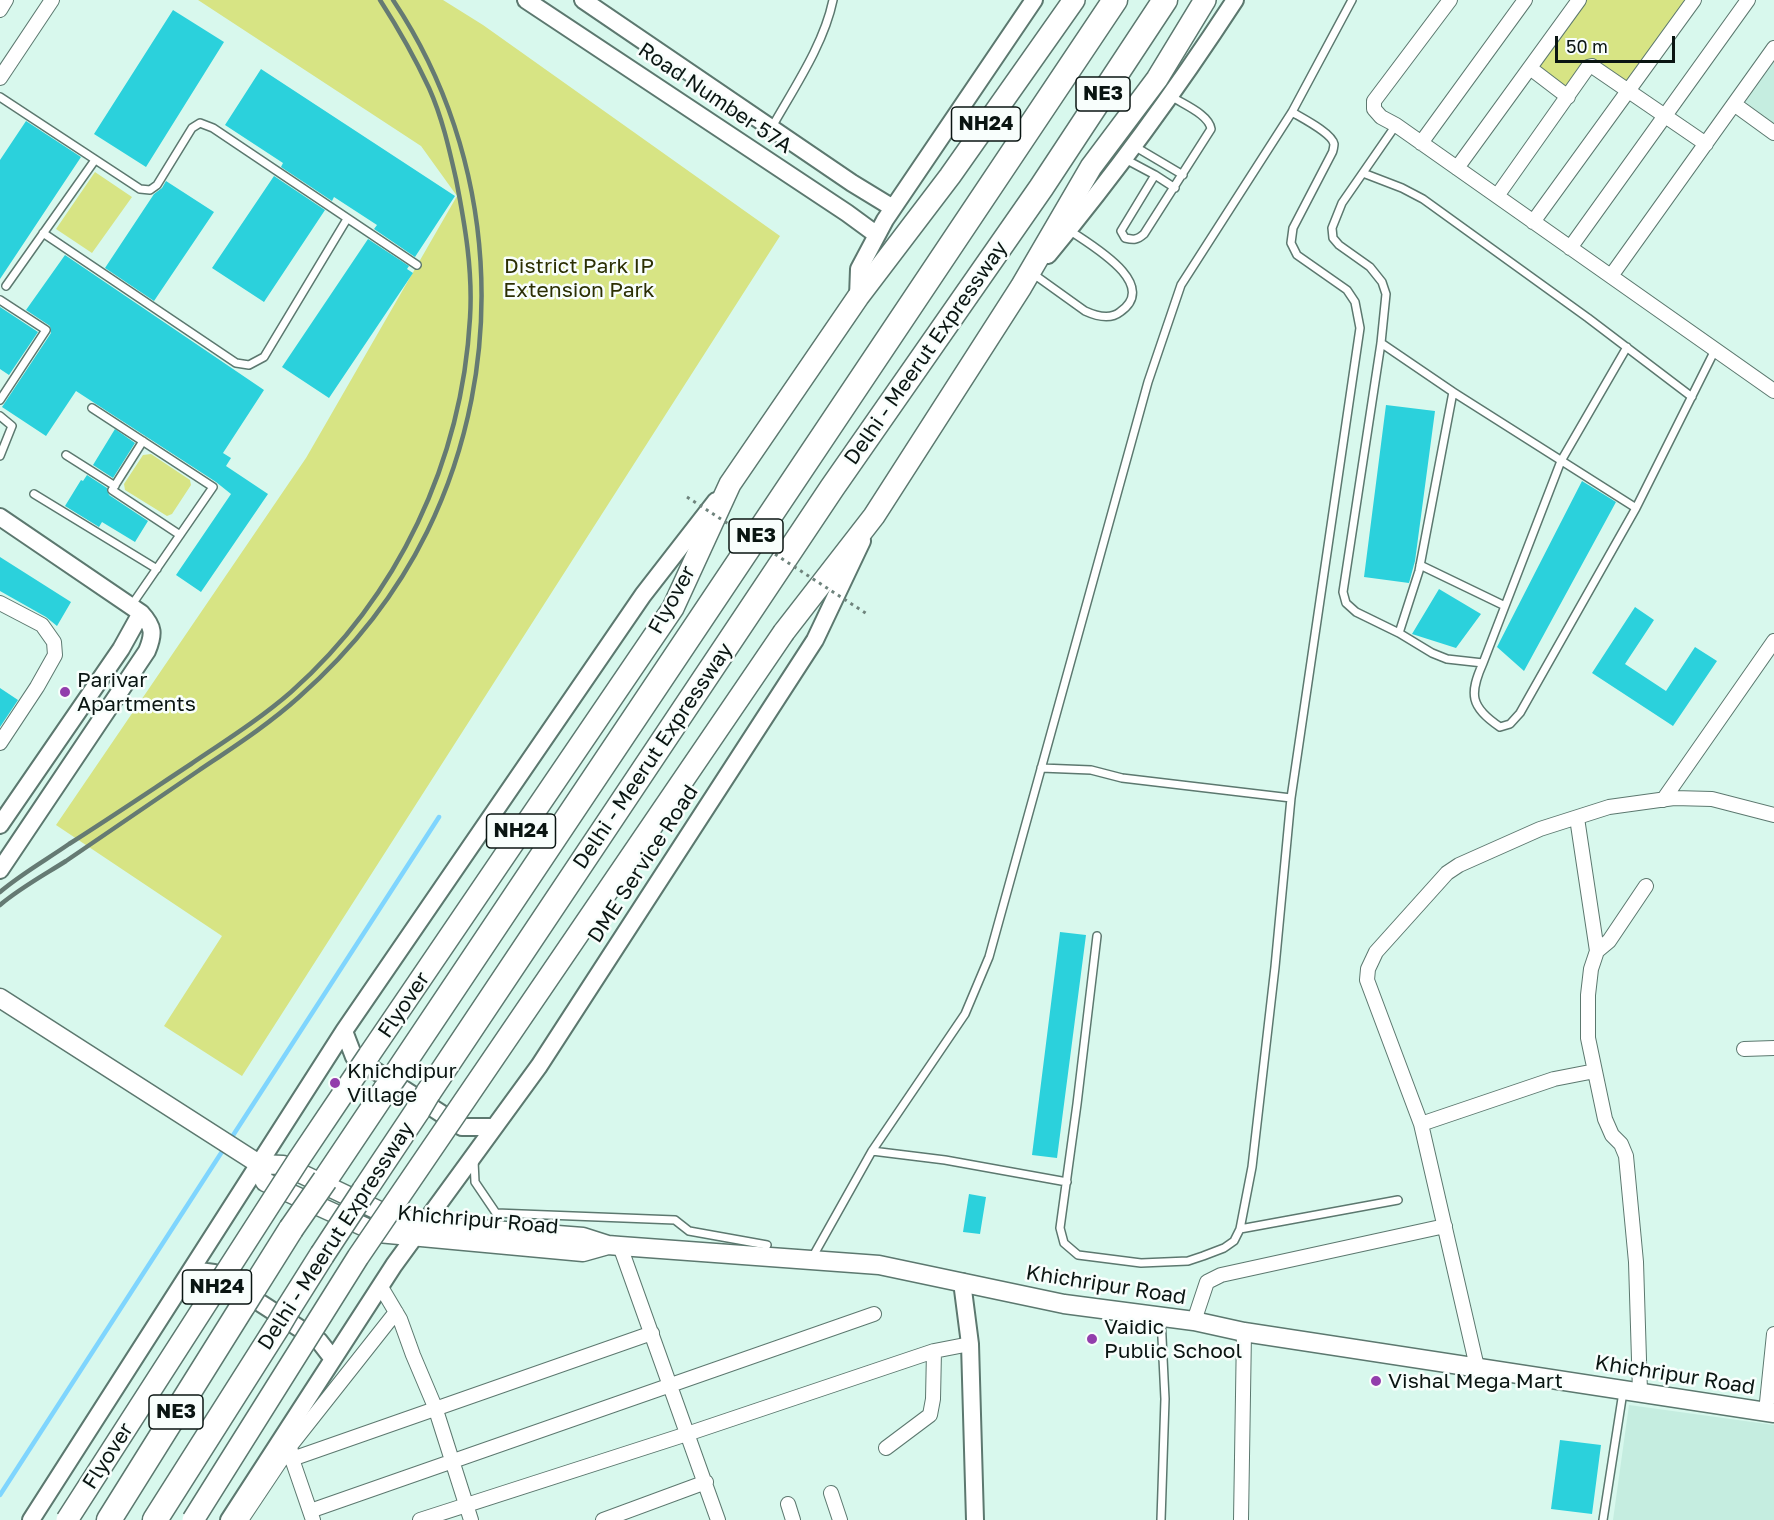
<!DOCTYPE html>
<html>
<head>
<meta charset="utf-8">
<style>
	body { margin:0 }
	#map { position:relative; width:1774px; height:1520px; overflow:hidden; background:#d8f8ed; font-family:"Golos Text",sans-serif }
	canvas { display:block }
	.scale { position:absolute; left:1555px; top:36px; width:120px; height:27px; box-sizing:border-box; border:3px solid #0a1512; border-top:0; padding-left:8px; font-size:18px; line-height:21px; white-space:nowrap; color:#0a1512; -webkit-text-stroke:4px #f8fefc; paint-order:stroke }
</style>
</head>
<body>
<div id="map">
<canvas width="1774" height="1520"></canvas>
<div class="scale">50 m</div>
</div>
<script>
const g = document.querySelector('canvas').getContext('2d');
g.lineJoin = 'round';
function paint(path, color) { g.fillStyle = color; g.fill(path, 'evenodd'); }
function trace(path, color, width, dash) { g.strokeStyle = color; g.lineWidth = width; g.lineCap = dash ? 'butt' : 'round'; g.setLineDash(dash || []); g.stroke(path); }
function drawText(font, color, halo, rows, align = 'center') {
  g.font = font + ' "Golos Text",sans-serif'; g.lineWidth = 5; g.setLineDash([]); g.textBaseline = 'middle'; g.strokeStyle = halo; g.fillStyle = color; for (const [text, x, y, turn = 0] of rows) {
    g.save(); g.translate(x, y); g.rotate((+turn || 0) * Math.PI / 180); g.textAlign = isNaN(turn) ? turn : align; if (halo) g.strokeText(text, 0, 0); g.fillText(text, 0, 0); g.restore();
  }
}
paint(new Path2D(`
	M1774,61V123L1745,102Z
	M1629,1405L1774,1425V1520H1613Z`), '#c5ede0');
paint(new Path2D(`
	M198,0H443L483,25L780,236L242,1076L164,1026L222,936L56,825L306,458L457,196L421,146Z
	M1582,0H1690L1628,87L1591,61L1568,92L1534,67Z
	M95,172L132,197L92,253L56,229Z
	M151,454L190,480L191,485L172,514L167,516L125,490L124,484L143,455Z`), '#d7e484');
trace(new Path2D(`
	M230,1140L439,817
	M0,1495L225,1147`), '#7fd5fe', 4.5);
paint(new Path2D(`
	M173,10L224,42L146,167L94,134Z
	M261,69L455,196L415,257L374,229L377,225L334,197L332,201L281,167L283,163L225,125Z
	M26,121L81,157L0,279V160Z
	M274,176L325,210L264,302L212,268Z
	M166,181L214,212L154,301L105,268L154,194L162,188Z
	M368,239L409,266L407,269L413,273L329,398L282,367Z
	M65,255L264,390L223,453L231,458L226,466L268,494L201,592L176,575L231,494L216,482L76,391L46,436L2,407L51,333L50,326L26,310Z
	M0,307L38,332L9,375L0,369Z
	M1386,405L1435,411L1415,561L1409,583L1364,577Z
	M115,429L135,443L113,478L93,465Z
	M87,475L107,488L109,495L148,521L135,542L102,522L99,527L65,506L81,480L83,481Z
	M1582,481L1616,502L1524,671L1497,647Z
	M0,557L71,602L57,626L46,617L0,591Z
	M1439,589L1481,614L1456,648L1412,634Z
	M1635,607L1654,620L1625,664L1666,691L1695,647L1717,661L1673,726L1592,673Z
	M0,688L18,700L0,727Z
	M1060,932L1086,935L1057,1158L1032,1155Z
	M969,1194L986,1197L980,1234L963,1232Z
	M1560,1440L1601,1445L1592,1514L1551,1509Z`), '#2bd1dc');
const service = new Path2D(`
	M0,97L140,189L150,190L157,185L192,128L200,123L213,128L417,265
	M772,127C794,88 824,44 833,0
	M1134,146L1183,175
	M1125,159L1155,175L1121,231L1125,238C1134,240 1137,240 1144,234L1211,129C1209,114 1182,104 1171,96
	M1363,173L1402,188L1423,199L1588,318L1692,397
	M1155,175L1175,188
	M43,233L236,363L249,365L264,357L347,219
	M1032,273L1085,311C1096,316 1110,320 1120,312C1161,284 1089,244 1069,230
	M6,286L95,160
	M0,300L46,330L0,400
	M1381,343L1453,392L1636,508L1520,713L1510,724L1500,727C1470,707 1469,694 1483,663L1447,659L1432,653L1399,633L1356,612L1346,603L1343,592L1381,343L1386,294L1382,282L1370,267L1339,245L1333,238L1332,228L1342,203L1396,125
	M92,408L213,487L131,606
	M0,416L12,426L0,456
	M143,441L112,490L180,535
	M66,455L115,486
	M34,494L157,569
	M1636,508L1715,350
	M1420,565L1505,606
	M1399,633L1419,571L1453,392
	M1483,663L1561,461L1627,347
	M1041,768L1091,770L1122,778L1291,798
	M1097,936L1077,1104L1060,1228L1064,1243L1078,1255L1141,1263L1188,1261L1203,1256L1224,1248L1234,1241L1240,1229L1252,1167L1275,967L1291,798L1360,328L1355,302L1347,290L1297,255L1291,243L1293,228L1332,153C1333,152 1334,145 1334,144C1332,133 1302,118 1292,112
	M872,1151L945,1160L1067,1182
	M474,1161L475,1182L496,1213L675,1220L689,1231L767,1245
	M1240,1229L1398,1200
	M812,1258L872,1151L965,1014L989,957L1148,382L1181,285L1292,112L1352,0
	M1161,1520L1165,1399L1161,1317
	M1603,1520L1623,1392`);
const minor = new Path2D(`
	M1450,0L1374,101V109L1381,117L1396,125L1774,391
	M0,10L6,0
	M1530,68L1568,97
	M0,78L52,0
	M1734,104L1774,133
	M1421,143L1525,0
	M1457,168L1579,0
	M1497,196L1588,67L1592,66L1706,144
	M1533,222L1694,0
	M1570,248L1748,0
	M1611,276L1774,48
	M0,603L42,625L54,642L55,655L37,687L0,743
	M1663,800L1774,641
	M1577,818L1597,951L1591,969L1588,995V1038L1605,1119L1612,1135L1621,1144L1626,1156L1636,1262L1640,1392
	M1597,951L1609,941L1646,886
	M1744,1049L1774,1048
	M1421,1124L1554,1079L1595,1071
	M620,1246L718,1520
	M381,1287L400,1319L413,1355L435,1407L471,1520
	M1194,1321L1207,1282L1221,1275L1445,1226
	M1477,1367L1421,1124L1367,980L1368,969L1376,952L1447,873L1459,865L1540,829L1609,807L1674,798L1712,799L1774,815
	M1766,1412L1774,1334
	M886,1448L930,1415L933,1399L934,1351
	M291,1451L292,1459L313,1520
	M292,1459L652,1333
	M831,1493L840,1520
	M788,1504L793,1520
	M310,1511L874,1314
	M241,1520L291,1445L396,1312
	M420,1520L687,1434L934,1351L970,1344
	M603,1520L706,1482
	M1241,1520L1244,1332`);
const tertiary = new Path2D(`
	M526,0L847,213L877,235
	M583,0L852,183L893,208
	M1048,255C1115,174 1177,89 1235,0
	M858,297L859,269L885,220L1034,0
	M0,517L141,613C154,627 154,634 147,651L0,870
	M0,825L121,649L141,613
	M344,1031L354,1057L462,1127H494
	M192,1270L214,1273L319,1341L333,1359
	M962,1282L970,1344L975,1520
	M31,1520L344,1031L643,595L716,501
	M229,1520L394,1265L539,1066L815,640L862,541`);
const secondary = new Path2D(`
	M0,998L259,1164L283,1165L388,1215L441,1226L583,1237L608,1245L620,1246L879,1265L1064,1304L1194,1321L1244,1332L1774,1413
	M259,1164L261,1174L265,1182L378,1233L583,1252L608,1245`);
const trunk = new Path2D(`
	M784,632L874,516L1021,287L1091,167L1157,79L1205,0
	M369,1055L673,608L730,484L858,297L950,176L1074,0`);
const motorway = new Path2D(`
	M397,1073L1115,0
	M428,1093L832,488L1041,188L1165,0
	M325,1180L386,1089
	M364,1191L418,1110
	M254,1288L291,1229
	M288,1309L322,1255
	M109,1520L244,1304
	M155,1520L278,1326`);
trace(service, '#5c786f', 10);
trace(minor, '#5c786f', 16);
trace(tertiary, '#5c786f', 20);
trace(secondary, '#5c786f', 21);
trace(trunk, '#5c786f', 24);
trace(motorway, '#5c786f', 27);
trace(service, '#fff', 7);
trace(minor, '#fff', 14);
trace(tertiary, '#fff', 16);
trace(secondary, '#fff', 18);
trace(trunk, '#fff', 21);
trace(motorway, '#fff', 24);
trace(new Path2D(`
	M0,892C21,874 46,860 69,844C110,818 150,791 191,764C225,741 260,719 291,692C398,597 462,461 470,318C473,271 465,225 456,179C449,148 442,117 429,88C415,58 398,28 380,0
	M0,905C20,888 44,875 66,861C110,831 154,801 198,771C232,748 268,725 299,697C351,651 396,595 427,532C510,363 498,157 393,0`), '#657a73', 4.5);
const trunkBridge = new Path2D(`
	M67,1520L299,1159L369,1055
	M193,1520L358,1257L784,632`);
const motorwayBridge = new Path2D(`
	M386,1089L397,1073
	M418,1110L428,1093
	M291,1229L325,1180
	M322,1255L364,1191
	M244,1304L254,1288
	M278,1326L288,1309`);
trace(trunkBridge, '#5c786f', 24, []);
trace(motorwayBridge, '#5c786f', 27, []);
trace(new Path2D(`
	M687,497L867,614`), '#6e837c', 3, [3, 4.5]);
trace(trunkBridge, '#fff', 21);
trace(motorwayBridge, '#fff', 24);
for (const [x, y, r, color] of [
	[65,692,6,"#923eac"],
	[335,1083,6,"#923eac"],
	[1092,1339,6,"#923eac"],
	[1376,1381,6,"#923eac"]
]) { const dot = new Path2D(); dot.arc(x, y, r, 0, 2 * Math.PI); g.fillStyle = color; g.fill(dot); trace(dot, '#f8fefc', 2); }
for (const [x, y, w] of [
	[1103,94,54],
	[986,124,69],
	[756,536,54],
	[521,831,69],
	[217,1287,69],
	[176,1412,54]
]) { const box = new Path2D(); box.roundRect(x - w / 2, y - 17, w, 34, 4.5); g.fillStyle = '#f8fefc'; g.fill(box); trace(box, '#0a1512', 1.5); }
drawText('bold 20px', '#0a1512', null, [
	["NE3",1103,94],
	["NH24",986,124],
	["NE3",756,536],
	["NH24",521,831],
	["NH24",217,1287],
	["NE3",176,1412]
]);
drawText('21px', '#0a1512', '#f8fefc', [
	["Road Number 57A",715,98,34],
	["Delhi - Meerut Expressway",926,353,-55],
	["Flyover",672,600,-61],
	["Delhi - Meerut Expressway",653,756,-56],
	["DME Service Road",643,864,-57],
	["Flyover",404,1005,-56],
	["Khichripur Road",478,1220,5],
	["Delhi - Meerut Expressway",336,1236,-57],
	["Khichripur Road",1106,1285,9],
	["Khichripur Road",1675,1375,9],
	["Flyover",108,1456,-57]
]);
drawText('21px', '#2b2f03', '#f8fefc', [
	["District Park IP",579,266],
	["Extension Park",579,290]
]);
drawText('21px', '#0a1512', '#f8fefc', [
	["Parivar",77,680],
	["Apartments",77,704],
	["Khichdipur",347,1071],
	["Village",347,1095],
	["Vaidic",1104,1327],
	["Public School",1104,1351],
	["Vishal Mega Mart",1388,1381]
], 'left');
</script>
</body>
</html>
